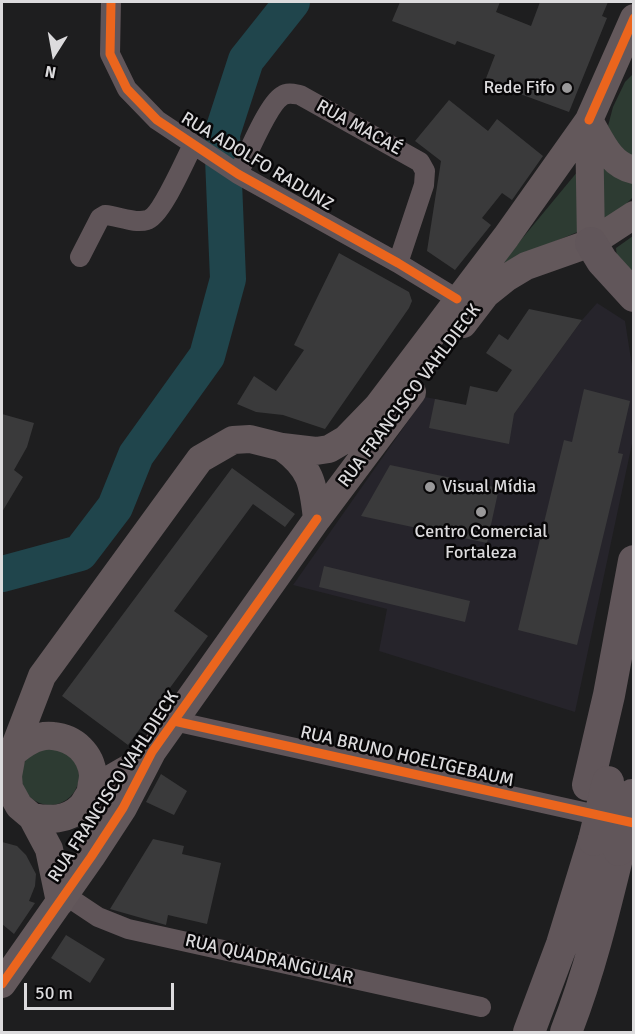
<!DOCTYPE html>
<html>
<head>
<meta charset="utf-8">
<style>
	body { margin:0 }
	#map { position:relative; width:635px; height:1034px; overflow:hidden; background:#1e1e1f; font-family:Signika,sans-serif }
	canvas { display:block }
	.frame { position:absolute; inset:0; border:3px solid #dcdbdd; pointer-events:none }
	.north { position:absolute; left:24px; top:24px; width:60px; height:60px; -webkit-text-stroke:4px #080708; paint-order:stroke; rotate:191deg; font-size:16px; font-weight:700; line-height:24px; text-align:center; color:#dcdbdd }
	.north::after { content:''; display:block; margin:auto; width:21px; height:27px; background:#dcdbdd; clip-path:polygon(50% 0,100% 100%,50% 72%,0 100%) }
	.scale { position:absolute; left:24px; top:983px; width:150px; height:27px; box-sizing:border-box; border:3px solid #dcdbdd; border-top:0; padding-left:8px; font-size:18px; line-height:21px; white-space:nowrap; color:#dcdbdd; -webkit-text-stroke:4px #080708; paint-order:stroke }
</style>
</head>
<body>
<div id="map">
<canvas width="635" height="1034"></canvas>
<div class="frame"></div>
<div class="north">N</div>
<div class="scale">50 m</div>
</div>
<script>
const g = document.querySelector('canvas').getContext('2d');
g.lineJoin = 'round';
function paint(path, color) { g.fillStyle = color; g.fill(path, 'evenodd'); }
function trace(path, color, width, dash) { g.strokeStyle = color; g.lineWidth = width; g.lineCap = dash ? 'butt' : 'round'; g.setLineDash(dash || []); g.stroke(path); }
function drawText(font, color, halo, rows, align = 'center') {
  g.font = font + ' Signika,sans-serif'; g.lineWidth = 5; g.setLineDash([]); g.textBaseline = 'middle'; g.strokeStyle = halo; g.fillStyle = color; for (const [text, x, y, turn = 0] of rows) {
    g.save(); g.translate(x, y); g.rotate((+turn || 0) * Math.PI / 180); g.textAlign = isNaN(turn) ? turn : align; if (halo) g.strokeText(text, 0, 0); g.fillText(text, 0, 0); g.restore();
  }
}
paint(new Path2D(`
	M597,303L625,321L633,372V439L575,712L379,651L387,609L293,585L425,397L514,414L582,320Z`), '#26242b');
paint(new Path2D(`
	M633,74V157L619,150L608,126L613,107L625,82Z
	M601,158L633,182V197L621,209L604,219Z
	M583,165L587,228L501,264Z
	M633,236V272L617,258L616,248Z
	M21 776a29 29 0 1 1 58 0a29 29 0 1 1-58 0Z`), '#2d3b32');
trace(new Path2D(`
	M2,574L80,553L115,507L136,455L207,356L228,279L222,134L246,60L292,2`), '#20454c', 36);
paint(new Path2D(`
	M400,2H500L496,12L531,26L540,2H608L602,16L607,18L569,112L485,81L495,55L457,41L455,45L392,21Z
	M449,100L488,131L497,119L543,156L512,200L502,193L482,218L491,225L455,270L427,251L441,161L415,141Z
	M339,253L409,292L412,301L409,308L325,429L283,415L256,412L237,404L254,376L276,391L304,350L294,345Z
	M529,309L582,320L514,414L509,444L429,428L435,399L466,405L470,386L497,392L512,370L486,353L499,334L508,340Z
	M584,389L630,401L618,453L623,454L577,645L518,630L564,440L572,442Z
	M2,414L34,423L27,447L14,470L23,477L2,512Z
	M390,465L499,488L487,543L361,516Z
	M232,468L295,514L285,527L253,504L174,611L208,636L128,745L62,696Z
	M324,566L470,601L465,622L319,587Z
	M161,774L187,791L174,815L146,802Z
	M153,839L184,846L182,854L221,863L207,924L168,915L166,925L110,909Z
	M2,842L17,846L26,855L36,874L35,886L29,901L35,903L14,934L2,924Z
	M66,935L105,959L90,983L51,958Z`), '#3a3a3b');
trace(new Path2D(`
	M111,2L110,54L127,89L157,120L238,174L398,263L457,299
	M238,174C246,158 268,104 282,96C288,92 294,94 300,95L420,162L425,171L424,185L398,263
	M80,257L100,218L105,215C118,216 135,224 147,220C161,217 185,160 193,145
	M174,721L610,818
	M65,895L98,917L128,929L481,1007`), '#605559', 20);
trace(new Path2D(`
	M589,120L591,243
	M590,122C601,141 610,165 634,170
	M463,324L486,294L506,278L526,266L591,243L634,215
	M282,447C312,469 313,484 317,519
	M12,754C24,743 37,734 53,736C75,738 91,754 93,775C93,782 90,788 91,794C91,803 94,813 95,822C96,833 93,844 92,855
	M32,817C49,820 67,821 81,807C85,803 87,796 92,792C108,778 131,769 148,756
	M60,902L49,849L32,817L19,806L9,788L8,776L12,754L42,676L200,459L233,440L250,439L282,447L316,451L329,449L346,439L378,406L506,237L589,120L634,18
	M2,984L91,857L123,808L152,752L317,519L412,392`), '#63585b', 28);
trace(new Path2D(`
	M591,243L602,261L634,296
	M588,785L609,695L634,561
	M529,1032L562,944L594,840
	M566,1032C589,973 604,912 619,850`), '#61565a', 32);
trace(new Path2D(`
	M594,840L608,782
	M619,850L632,795`), '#61565a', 32);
trace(new Path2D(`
	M111,2L110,54L127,89L157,120L238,174L398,263L457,299
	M589,120L634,18
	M174,721L634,823
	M2,984L91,857L123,808L152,752L317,519`), '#eb651d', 9);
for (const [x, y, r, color] of [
	[567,88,6,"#9a999a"],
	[430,487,6,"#9a999a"],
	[481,512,6,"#9a999a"]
]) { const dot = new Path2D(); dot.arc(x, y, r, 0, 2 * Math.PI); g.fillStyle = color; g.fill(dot); trace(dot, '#080708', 2); }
drawText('18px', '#dcdbdd', '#080708', [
	["Rede Fifo",555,88],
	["Visual Mídia",442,487,"left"],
	["Centro Comercial",481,532,"center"],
	["Fortaleza",481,553,"center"]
], 'right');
drawText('18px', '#dcdbdd', '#080708', [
	["RUA MACAÉ",359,128,29],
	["RUA ADOLFO RADUNZ",257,162,31],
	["RUA FRANCISCO VAHLDIECK",410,396,-53],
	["RUA BRUNO HOELTGEBAUM",407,757,13],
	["RUA FRANCISCO VAHLDIECK",114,787,-57],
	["RUA QUADRANGULAR",269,960,13]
]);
</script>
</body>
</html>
